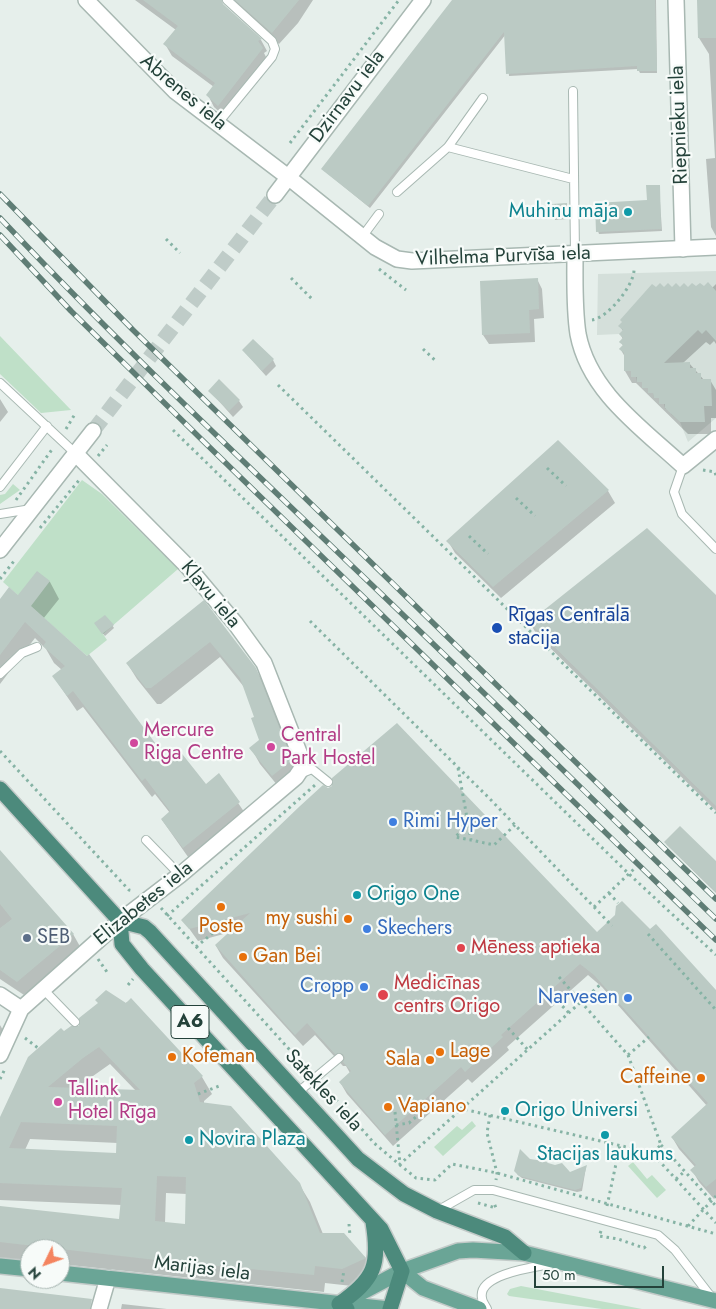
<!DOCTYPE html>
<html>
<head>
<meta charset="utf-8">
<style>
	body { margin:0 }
	#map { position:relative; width:716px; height:1309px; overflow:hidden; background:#e6efeb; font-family:Jost,sans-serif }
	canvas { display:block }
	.north { position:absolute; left:20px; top:1239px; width:50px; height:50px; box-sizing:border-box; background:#f7fbf9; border:1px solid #a3b1ad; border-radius:50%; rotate:228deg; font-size:14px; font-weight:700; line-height:20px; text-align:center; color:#24423a }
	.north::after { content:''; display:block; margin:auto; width:18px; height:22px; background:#f4845f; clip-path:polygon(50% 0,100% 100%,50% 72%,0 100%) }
	.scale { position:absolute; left:534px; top:1266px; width:130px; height:22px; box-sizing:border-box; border:2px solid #24423a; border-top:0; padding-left:6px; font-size:15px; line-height:18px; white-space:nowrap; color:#24423a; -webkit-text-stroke:4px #f7fbf9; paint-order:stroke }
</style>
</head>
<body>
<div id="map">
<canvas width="716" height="1309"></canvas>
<div class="north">N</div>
<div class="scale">50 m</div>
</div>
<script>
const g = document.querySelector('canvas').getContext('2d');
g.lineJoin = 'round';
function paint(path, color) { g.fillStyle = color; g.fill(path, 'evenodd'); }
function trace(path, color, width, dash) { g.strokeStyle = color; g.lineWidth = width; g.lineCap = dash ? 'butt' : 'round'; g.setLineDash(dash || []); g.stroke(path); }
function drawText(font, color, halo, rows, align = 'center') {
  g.font = font + ' Jost,sans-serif'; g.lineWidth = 4.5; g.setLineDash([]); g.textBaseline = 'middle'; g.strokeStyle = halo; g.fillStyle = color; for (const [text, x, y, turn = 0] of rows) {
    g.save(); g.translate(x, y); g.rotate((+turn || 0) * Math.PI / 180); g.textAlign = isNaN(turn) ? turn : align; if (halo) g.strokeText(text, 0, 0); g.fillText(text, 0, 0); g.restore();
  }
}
paint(new Path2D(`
	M716,271V418L688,442L680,422L671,414V409H665L664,404H659V398H654L653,393H648V388L642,382H637L636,377H631V371H624V353L619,349L623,345L619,342L623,337L619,334L597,335L598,274Z`), '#d4dfda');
paint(new Path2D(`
	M0,336L71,410L41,413L0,374Z
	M82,480L102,494L178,569L103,634L107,640L87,656L3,582Z
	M13,484L20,490L0,504V495L5,494Z
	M472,1121L476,1126L443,1156L434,1147L457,1126L462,1130Z
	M633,1162L647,1179L652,1175L666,1190L657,1198L628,1166Z
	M521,1286L642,1309H602L509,1296L507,1294L510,1289Z`), '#bfe0c8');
paint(new Path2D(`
	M135,0H203L239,20L261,40L267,51L264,53L268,61L225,117L214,107L208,95L214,87L172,56L165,44L176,30Z
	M234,0H313L298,23L279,44L239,7Z
	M454,0H656L657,73H640L638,69L509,76L506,34L370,208L322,169Z
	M698,0H716V236L711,227L706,159L715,158L709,54L699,38Z
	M659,186L662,231L599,234L598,231L648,201Z
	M566,204L568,219L555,220L553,205Z
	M537,279L542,289L544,318L534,319L535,342L489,344L483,335Z
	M716,284V344L714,341L710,345L706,342L683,363H689L704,380H710L716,390V418H711V434H688L636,383H632L625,371V357L621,350L624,347L621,342L623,339L620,334L623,331L620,326L656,289L712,288Z
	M243,350L273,360L276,366L266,376Z
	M210,391L239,401L243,407L233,417Z
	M0,399L8,412L0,422Z
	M558,442L608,491L615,503L501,598L455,553L448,541Z
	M37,572L50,582L59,599L43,619L167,761L206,786L219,775L249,819L193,864L162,820L170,813L155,794L152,797L83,707L77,711L53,676L62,670L54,663L46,649L35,638L0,684V602L18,597Z
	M716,597V811L537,635L530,623Z
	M204,602L255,668L265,685L300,777L282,791L260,764L251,748L260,740L256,717L244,687L220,657L161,704H157L137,679L127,663Z
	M112,625L114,628L105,636L97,626Z
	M301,807L596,933L716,992V1197L714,1199L699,1182L692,1170L695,1167L679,1149L672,1137L707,1106L602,987L588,975L507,1047L509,1050L472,1083L468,1079L393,1146L347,1094L340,1082L350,1073L346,1066H343L315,1035L303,1046L223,958L216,946L231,932L198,941L183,920Z
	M665,842L716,863V893L667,845Z
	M0,853L73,934L82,950L27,997L0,979Z
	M131,1000L202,1077L212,1094L204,1101V1103L299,1184L310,1202L323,1234L365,1257L375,1274L352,1286L325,1283L324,1292L60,1264V1249H30V1261L0,1258V1207L120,1220L122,1205L0,1200V1120L64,1033L80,1028ZM110,1064L136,1091L76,1089L93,1076ZM30,1139L118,1143V1155L25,1150ZM166,1193L187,1194L186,1225L165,1223Z
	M0,1025L7,1037L0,1052Z
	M547,1164L570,1173L586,1167L582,1191L577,1192L522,1178L517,1174Z
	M122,1304L167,1309H121Z`), '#0003');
paint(new Path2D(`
	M143,0H222L223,4L262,39L258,41L263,48L218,106L206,95L215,83L163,44L178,26Z
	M235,0H299L272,33Z
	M452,0H655L657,71H637V66L506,74L504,32L368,206L321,169Z
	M697,0H716V38H698Z
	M646,185H660L661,229L596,232L595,203L647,200Z
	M567,203V217H553L552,204Z
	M538,278L539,309L529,310L530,333L482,335L480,281Z
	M708,282L716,291V341L706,330L702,334L698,330L664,363L690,362V368H696V373H701V379H711L712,406H704L705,422H680L665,408V404H659V398H654L653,393H648V388H642V382H637V377H631V371H624V353L619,349L623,345L619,342L623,338L619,334L623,330L618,326L622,322L620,320L652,284L656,287L660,283L664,287L668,283L672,287L676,283L680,287L684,283L688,287L692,283L696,286L700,283L704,286Z
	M253,339L274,359L262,371L242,350Z
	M219,379L240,400L229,411L208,391Z
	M558,440L609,490L493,587L446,541Z
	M647,528L716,595V806L529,622Z
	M37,571L50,581L31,606L87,656L89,654L167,759L179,750L206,784L219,773L240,802L183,848L161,819L170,811L145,778L142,781L73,691L67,696L52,676L65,666L43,646L46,642L25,622L0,655V599L9,587L18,595Z
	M204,600L256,668L292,760L272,776L249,748L259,740L251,718L254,717L240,678L210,642L151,688H146L126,663Z
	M105,615L114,625L102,634L94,623Z
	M397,723L597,932L615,915L616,906L622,901L650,929L656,924L716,990V1179L706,1187L690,1170L696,1165L671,1137L708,1103L594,975L580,964L501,1035L503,1037L465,1072L461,1067L385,1135L339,1082L351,1071L343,1062L345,1058L343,1054H335L307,1023L295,1035L215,945L250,913L189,929L181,920L300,806L323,785L328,788L332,786V778Z
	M680,826L716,861V892L664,842Z
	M0,850L74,934L17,982L0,970V928L12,919L0,904Z
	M106,990L126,1003L131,998L203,1076L194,1083L200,1102L231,1106L300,1183L320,1233H344L366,1258L342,1269L315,1266L314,1275L165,1261L0,1242V1206L119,1219L122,1188L0,1183V1117L28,1057L61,1028L64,1031L71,1026H79V1018L98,1003L95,1000ZM99,1047L140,1090L48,1087L83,1058ZM21,1122L117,1126L116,1153L9,1148ZM157,1176L186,1177L185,1224L155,1221Z
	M520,1149L530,1159L537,1160L543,1159L548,1163L555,1165L562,1163L570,1172L587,1165L581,1188L575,1190L519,1176L514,1171Z
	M0,1288L92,1299L90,1309H0Z`), '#bbcac4');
trace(new Path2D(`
	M93,431L275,195`), '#bfccc8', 15, [15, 8]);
const service = new Path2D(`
	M573,91L575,254
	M218,123L272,57L275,49L272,41L227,0
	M448,147L573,179
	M397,192L448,147L483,98
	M362,237L379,214
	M0,383L75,453
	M683,466L674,492L682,514L716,549
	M0,487L47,426
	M0,514L31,509
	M0,674L22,653L37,647
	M302,773L312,769L328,782
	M146,840L180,875
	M43,989L75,1022
	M297,1093L339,1058
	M437,1211L474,1190H493L658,1235L675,1250L712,1298
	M487,1309C486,1306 482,1302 482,1298C477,1274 535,1267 551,1264`);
const minor = new Path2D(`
	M86,0L175,91L288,177
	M676,0L683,249
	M575,254C575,280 574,308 578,334C589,392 642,428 683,466L716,439
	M0,995L21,1009
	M0,1055L21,1009L120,921L180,875L296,777L304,765L264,663L235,623L188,567L75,453
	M99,1309L108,1278`);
const tertiary = new Path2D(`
	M288,177L375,247L397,259L412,261L716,247
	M275,195L423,0
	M0,550L93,431`);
const primary = new Path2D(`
	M0,1266L30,1269
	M402,1271L423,1288L479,1309
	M60,1273L389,1309
	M351,1298L402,1271L458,1251L473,1250L524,1253L716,1301`);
const trunk = new Path2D(`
	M0,789L120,921L144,927L150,932L358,1159L404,1194L437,1211L505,1237L524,1253
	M120,921L122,944L142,969L381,1229L402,1271L390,1309
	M347,1309L339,1304C375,1279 380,1265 373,1222`);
trace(service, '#a8b8b2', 10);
trace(minor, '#a8b8b2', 18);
trace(tertiary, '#a8b8b2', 18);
trace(primary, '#c2cac8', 18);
trace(trunk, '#c2cac8', 18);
trace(new Path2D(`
	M290,143L399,0
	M166,239L180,253
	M379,269L406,290
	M291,278L312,299
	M592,320C608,318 634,285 634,270
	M423,349L437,362
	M278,385L716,813
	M66,429L75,414
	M173,430L629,874L716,955
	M98,456L107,445
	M547,468L566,486
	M703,470L715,472L716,476
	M516,498L535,516
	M16,500L53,448
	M40,528L80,479
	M469,536L488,554
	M0,579L14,561
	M310,621L489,798L594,907L635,868
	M0,751L129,890L134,891
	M458,768L471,840L494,845L515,825
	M468,825L455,837L471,840
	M609,893L618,903
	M594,907L612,926
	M161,908L308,1070
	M167,916L315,785
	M648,934L716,1010
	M196,947L214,932L220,931
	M98,959L109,975
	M559,977L628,1055L661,1145L652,1153L716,1223
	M128,985L133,979
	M549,992L569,1013
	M508,1028L528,1050
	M25,1038L38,1048
	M628,1055L649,1037
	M0,1079L5,1069
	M323,1085L374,1143L400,1165L416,1178L435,1180L452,1164L497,1173L716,1234
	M198,1094L222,1085
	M395,1112L400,1164
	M490,1115L487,1133L497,1173L496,1180
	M396,1125L409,1123L433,1102L652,1153
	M661,1145L716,1206
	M399,1165L601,984
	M676,1179L685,1171
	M478,1203L496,1208L494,1203
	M607,1206L620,1145
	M349,1224L350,1236
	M688,1226L716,1196
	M601,1231L599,1236L618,1239L644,1248L648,1244
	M342,1282L344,1270`), '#86b3a5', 3, [2.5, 4]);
trace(service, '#fff', 8);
trace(minor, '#fff', 15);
trace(tertiary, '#fff', 15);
trace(primary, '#6aa596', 15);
trace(trunk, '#4c8a7c', 15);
const rail = new Path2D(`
	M0,194L133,330L716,899
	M0,218C113,338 232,450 351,565C474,682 594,801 716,919
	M0,235L71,311L198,436L716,940`);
trace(rail, '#5f7d75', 5.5);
trace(rail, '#f7fbf9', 4, [11]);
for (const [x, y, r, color] of [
	[628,212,5,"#0f9aa8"],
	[497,628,6,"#1a4fb4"],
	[134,743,5,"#d1479c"],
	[271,747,5,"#d1479c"],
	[393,822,5,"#3f7fe0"],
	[357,895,5,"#0f9aa8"],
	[221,907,5,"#e8710a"],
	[348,919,5,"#e8710a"],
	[367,929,5,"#3f7fe0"],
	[27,938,5,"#5c6f8a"],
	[461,948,5,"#e0444e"],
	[243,957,5,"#e8710a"],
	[364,987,5,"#3f7fe0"],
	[383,995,6,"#e0444e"],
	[628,998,5,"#3f7fe0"],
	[440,1052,5,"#e8710a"],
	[172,1057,5,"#e8710a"],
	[430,1060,5,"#e8710a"],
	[701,1078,5,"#e8710a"],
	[58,1102,5,"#d1479c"],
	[388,1107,5,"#e8710a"],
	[505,1111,5,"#0f9aa8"],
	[605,1135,5,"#0f9aa8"],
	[189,1140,5,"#0f9aa8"]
]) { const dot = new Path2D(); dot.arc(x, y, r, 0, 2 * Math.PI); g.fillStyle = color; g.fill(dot); trace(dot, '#f7fbf9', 2); }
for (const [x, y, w] of [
	[190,1022,38]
]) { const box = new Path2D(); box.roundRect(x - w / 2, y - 16.5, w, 33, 4); g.fillStyle = '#f7fbf9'; g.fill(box); trace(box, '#24423a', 1); }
drawText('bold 19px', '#24423a', null, [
	["A6",190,1022]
]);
drawText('20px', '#24423a', '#f7fbf9', [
	["Abrenes iela",183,93,40],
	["Dzirnavu iela",348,97,-53],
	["Riepnieku iela",680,125,-92],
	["Vilhelma Purvīša iela",503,257,-2],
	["Kļavu iela",210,595,50],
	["Elizabetes iela",144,904,-39],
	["Satekles iela",323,1091,47],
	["Marijas iela",202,1269,7]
]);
drawText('20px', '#0d838f', '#f7fbf9', [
	["Muhinu māja",618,212,"right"],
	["Origo One",367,895],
	["Origo Universi",515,1111],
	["Novira Plaza",199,1140],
	["Stacijas laukums",605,1155,"center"]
], 'left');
drawText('20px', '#164399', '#f7fbf9', [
	["Rīgas Centrālā",508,616],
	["stacija",508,639]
], 'left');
drawText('20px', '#b23c85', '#f7fbf9', [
	["Mercure",144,731],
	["Riga Centre",144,754],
	["Central",281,736],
	["Park Hostel",281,759],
	["Tallink",68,1090],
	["Hotel Rīga",68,1113]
], 'left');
drawText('20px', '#366cbe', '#f7fbf9', [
	["Rimi Hyper",403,822],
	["Skechers",377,929],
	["Cropp",354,987,"right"],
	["Narvesen",618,998,"right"]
], 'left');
drawText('20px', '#c56008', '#f7fbf9', [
	["my sushi",338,919,"right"],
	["Poste",221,927,"center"],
	["Gan Bei",253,957],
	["Lage",450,1052],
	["Kofeman",182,1057],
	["Sala",420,1060,"right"],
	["Caffeine",691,1078,"right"],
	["Vapiano",398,1107]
], 'left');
drawText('20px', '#4e5e75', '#f7fbf9', [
	["SEB",37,938]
], 'left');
drawText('20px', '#be3a42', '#f7fbf9', [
	["Mēness aptieka",471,948],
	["Medicīnas",394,984],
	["centrs Origo",394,1007]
], 'left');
</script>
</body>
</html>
